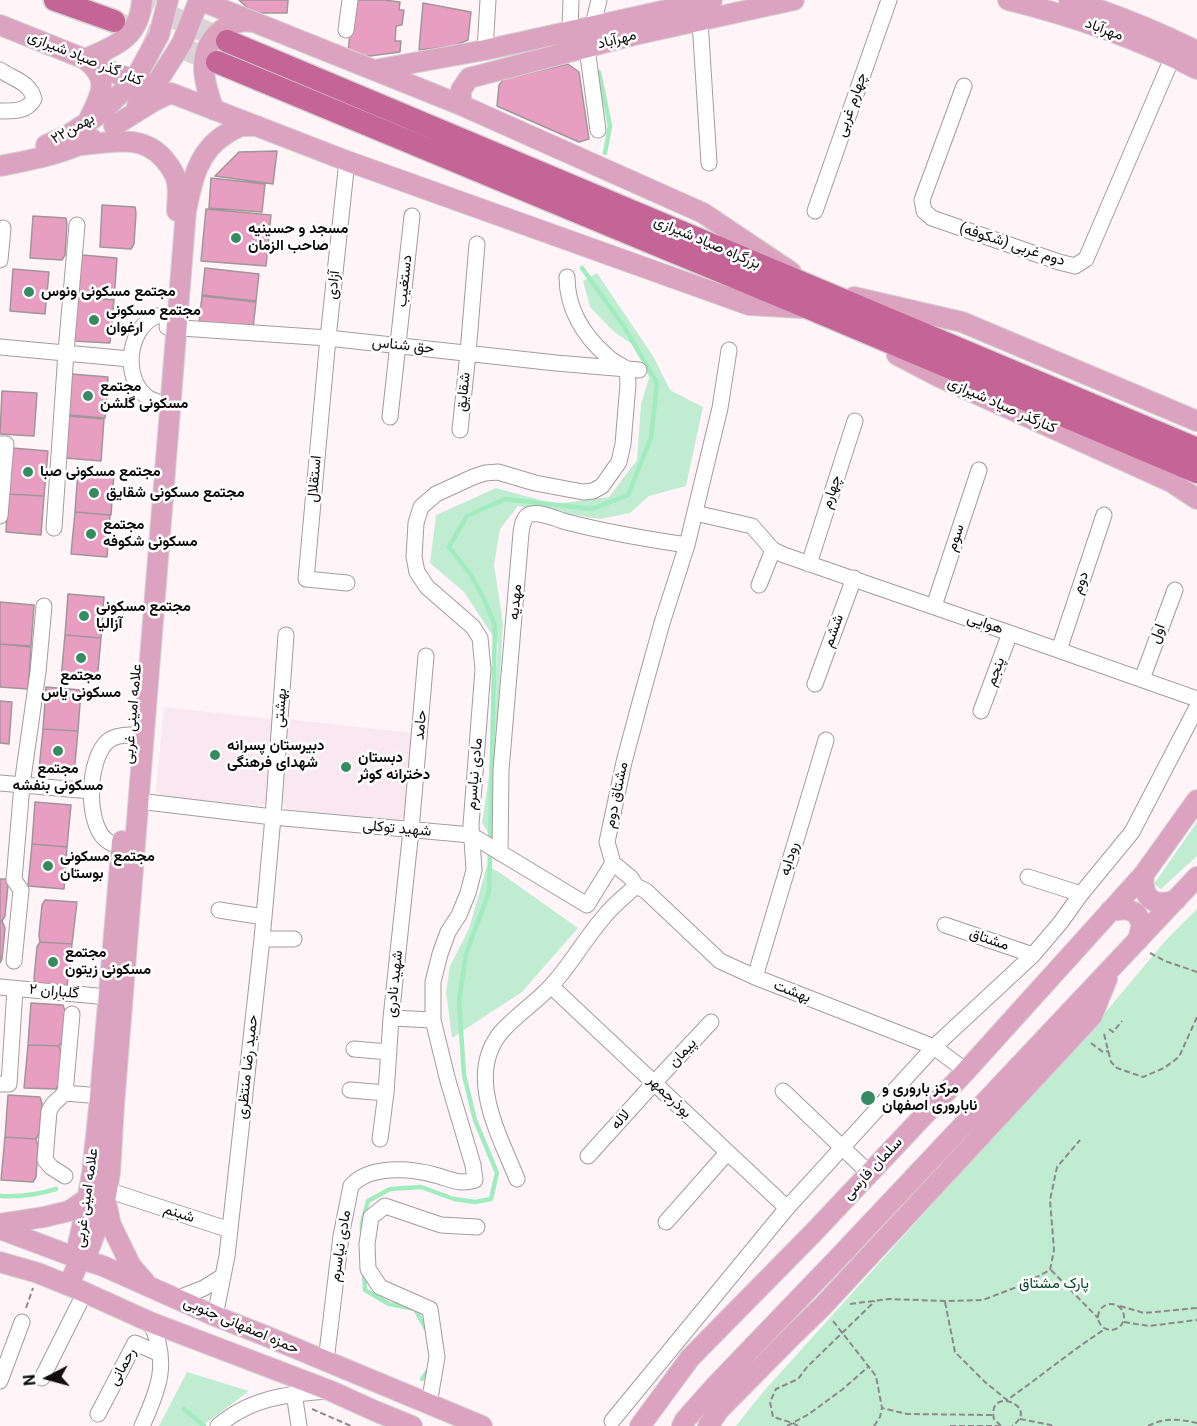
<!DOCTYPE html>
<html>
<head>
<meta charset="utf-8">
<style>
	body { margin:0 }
	#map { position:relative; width:1197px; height:1426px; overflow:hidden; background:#fff5f9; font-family:Roboto,sans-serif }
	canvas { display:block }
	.north { position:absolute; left:18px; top:1348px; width:60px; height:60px; -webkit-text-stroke:4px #fff; paint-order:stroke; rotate:264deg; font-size:16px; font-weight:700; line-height:24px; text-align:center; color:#0f0c0e }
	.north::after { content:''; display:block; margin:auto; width:21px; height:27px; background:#0f0c0e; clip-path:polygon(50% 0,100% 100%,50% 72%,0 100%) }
</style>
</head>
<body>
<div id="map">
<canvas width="1197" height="1426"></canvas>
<div class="north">N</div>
</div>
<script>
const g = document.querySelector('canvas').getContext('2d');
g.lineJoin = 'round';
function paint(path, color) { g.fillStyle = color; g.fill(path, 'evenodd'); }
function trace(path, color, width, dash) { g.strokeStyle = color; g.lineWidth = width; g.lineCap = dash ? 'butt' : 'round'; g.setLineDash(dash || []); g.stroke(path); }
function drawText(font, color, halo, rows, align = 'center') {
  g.font = font + ' Roboto,Vazirmatn,sans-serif'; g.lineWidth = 5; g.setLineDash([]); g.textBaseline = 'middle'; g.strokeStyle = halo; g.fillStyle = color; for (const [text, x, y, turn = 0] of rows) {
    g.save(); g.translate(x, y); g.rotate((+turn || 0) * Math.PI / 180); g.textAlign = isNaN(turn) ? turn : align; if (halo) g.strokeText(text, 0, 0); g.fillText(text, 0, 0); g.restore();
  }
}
paint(new Path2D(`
	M164,707L273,719L266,804L262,806L161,796L156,790Z
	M287,719L413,733L405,816L398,821L287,809L280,800Z`), '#fae8f0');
paint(new Path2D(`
	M597,273L653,356L670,390L703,407L686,486L649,496L630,513L600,519L518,506L500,529L494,565L503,623L491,837L482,823L489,776L498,644L464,592L430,563L436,515L496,488L555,504L609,497L637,460L641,404L649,378L638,348L614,332L590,307L583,281Z
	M1197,822V856L1161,889L1154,884Z
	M487,866L499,872L578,928L522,992L452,1038L446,992L450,966L469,929Z
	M1197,909V1426H736L763,1392L973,1159L1072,1052L1166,940Z
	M187,1372L249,1391L202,1426H159Z`), '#c0edd1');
trace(new Path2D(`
	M599,72L610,126L605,153
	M490,842L495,625L484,599L471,575L449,547L467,516L505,499L592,509L628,495L651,438L657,383L623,325L582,268
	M0,1196C20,1197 37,1195 56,1189
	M362,1231V1223L368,1201L390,1189L421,1187L454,1199L475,1202L491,1199L497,1173L475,1120L464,1075L459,1001L466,954L489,892L490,851
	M364,1273L365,1290L389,1304L415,1309L427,1331
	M422,1379L429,1369
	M184,1409L204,1426`), '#a0ecbf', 4.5);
const building = new Path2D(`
	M239,0H288L287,13H253Z
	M353,0H384L400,2L399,10H404L402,25L396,26L395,41H401L400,52L354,58L348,53Z
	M423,3L471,12L468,40L453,46L419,50Z
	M568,64L579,72L589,139L579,142L497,106L499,85L504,79Z
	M277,151L273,184L215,176L239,152Z
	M211,178L265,184L262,212L209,208Z
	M102,205L135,207L136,213L134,244L131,249L100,247Z
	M206,209L271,215L266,266L201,261Z
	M33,216L66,218L67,224L65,255L62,260L30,258Z
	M82,255L117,258L114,300L78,297Z
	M205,268L259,274L256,301L202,295Z
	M13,269L49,272L45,314L10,311Z
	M202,296L256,302L253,328L199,324Z
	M78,297L114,300L110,343L74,341Z
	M72,374L108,377L105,418L69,415Z
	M2,391L37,393L34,436L0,434Z
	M68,416L104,419L101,461L65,458Z
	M13,448L48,451L44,496L8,494Z
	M78,470L114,473L111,515L75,512Z
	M8,494L44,496L41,535L6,532Z
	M75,512L110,515L107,557L71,554Z
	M68,594L104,597L101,638L65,635Z
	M0,602L34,605L31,646L0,644Z
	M65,635L101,638L97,681L61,678Z
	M0,644L31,647L28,689L0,687Z
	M46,687L81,690L78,731L43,729Z
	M0,701L12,702L9,744L0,743Z
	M43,729L78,731L74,774L39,770Z
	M35,802L71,805L67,847L32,844Z
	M32,844L67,847L64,889L28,886Z
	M0,879H6L8,885L5,916L2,921H0Z
	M45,900L77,902L72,944L40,942L39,935L42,905Z
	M0,921H2L5,928L2,959L0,963Z
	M40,942L72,944L67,987L35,984L34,978L37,947Z
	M31,1003L63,1005L65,1011L62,1042L59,1046L28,1045Z
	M28,1045L59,1046L61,1054L59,1084L56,1089L24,1088Z
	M8,1095L40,1097L42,1103L39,1134L36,1139L5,1137Z
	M5,1137L36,1139L38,1146L36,1177L33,1182L1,1180Z`);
paint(building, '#e89ec1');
trace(building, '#9f969a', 1.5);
trace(new Path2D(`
	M133,0L227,41
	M115,22L217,62`), '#dbd2d6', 22, [22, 11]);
const minor = new Path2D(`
	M700,21L709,163
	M593,25L599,0
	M346,30L350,0
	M570,30L571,0
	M587,48L598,130
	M485,50L488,0
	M0,70C13,79 30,82 34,99C27,112 13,111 0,111
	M964,86L922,200L924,211L932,218L1059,262L1075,266L1086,259L1173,56
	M815,211L889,0
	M0,260L3,228
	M167,327L328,338L556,363L639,370
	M0,347L130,359
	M160,403C156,401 151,400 147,397C123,379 127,331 154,317C158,315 163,316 168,316
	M390,417L412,216
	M460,430L468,353L477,244
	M0,444H6L0,516
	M695,513L752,526L773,550L784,555L1024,638L1197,699
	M54,528L66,352L77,225
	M809,564L855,421
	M347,583L306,579L328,338L347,161
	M759,585L773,550
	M934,606L979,470
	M1059,650L1104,515
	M1142,679L1175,590
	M815,684L854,578
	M981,711L1010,633
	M0,783L91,791
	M138,801L273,817L471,835L587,905L613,863
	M121,848C116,845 109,843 105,839C85,820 88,758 108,741C114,736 124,735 131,735
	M500,853L501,770L521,533C522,526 523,516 531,514C541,512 554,518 563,521C604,532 646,539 687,545
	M1028,877L1081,894
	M636,886L646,891L720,961L755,977L934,1047L966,1071
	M219,910L264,917
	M945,925L1033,955
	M262,939H294
	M14,961L21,890L14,880L22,785L38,672L44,606
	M755,977L826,740
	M551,986L787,1208
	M0,987L108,997
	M391,1018L433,1020
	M354,1049L389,1052
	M0,1084H9L15,989
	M350,1090L386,1093
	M783,1091L869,1173
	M65,1093L72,1014
	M380,1139L386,1093L391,1018L411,830L426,656
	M588,1156L654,1083L711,1022
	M65,1176L51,1167L45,1160L49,1111L53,1104L65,1093L100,1096
	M517,1179C499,1134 464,1073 503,1030C518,1014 536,1002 550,987C570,966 584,940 603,918C612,906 625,896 636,886L631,878L613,863L607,842L624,762L639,706L662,623L687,545L720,408L729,350
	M107,1190L230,1230
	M666,1222L727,1153
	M176,1299L204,1288L223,1276
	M215,1316L227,1256L262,939L273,817L286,635
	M326,1361L341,1236L351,1186C369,1165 410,1168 435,1175C451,1179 458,1185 475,1180L473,1165L448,1081L433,1020V982L440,954L448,932L459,915L468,893L474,870L471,825L483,669L480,638L473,627L427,587L417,572L414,557L416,523L421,507L436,494L473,477L485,473L498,472L535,483L583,492L593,491L602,486L619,462L623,444L628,384L627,369C620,365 613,362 607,356C584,336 567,309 567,277
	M42,1378L85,1292
	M0,1381L22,1322
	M294,1393L299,1426
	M429,1404L437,1357L430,1309L380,1287L368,1269L367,1244L371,1217L385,1206L441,1225L477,1227
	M98,1414L135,1343L160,1354
	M612,1421L787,1208L934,1047L1033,955L1061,922L1081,894L1132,832L1197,707
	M142,1426C159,1389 170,1361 150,1322
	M218,1426C250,1398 287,1394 327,1391`);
const major = new Path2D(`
	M199,0L461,105L703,213L791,272
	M1008,0C1073,16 1137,38 1197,69
	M1069,0C1113,13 1156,31 1197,51
	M0,25L85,59L117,74L145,83
	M85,59C115,46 140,38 142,0
	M87,61C111,80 100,96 89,119
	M374,70L485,50L712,0
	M137,105L154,87L182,43L199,0
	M461,105V90L469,78L634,35L794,0
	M214,110C205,86 196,56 216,35C222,29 231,23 240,22C244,21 250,22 254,22
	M114,126L154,101L171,93L347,161L749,305L801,308
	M46,145L68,135L100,114L135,79L159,35L168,0
	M81,145C112,143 141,133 164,159C169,165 176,174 177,183C179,192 177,202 177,211
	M0,166C31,160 64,154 92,139
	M854,297L962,322L1197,421
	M897,355L939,377L1171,482L1197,499
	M1144,874C1141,898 1154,908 1176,900
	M1110,911L1126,909L1136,913L1142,924L1138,940
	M106,1202L111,1225L131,1266L145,1282
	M0,1224L44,1217L69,1211L88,1198
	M0,1229L80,1259L103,1266L215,1316L266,1336L482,1426
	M79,1256L78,1244L85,1213L92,1173L99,1108L122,841
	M0,1262L38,1273L75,1288L150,1322L331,1391L375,1411L412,1426
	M69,1285L80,1259L89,1249L103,1212L110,1173L114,1105L186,211C192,181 198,151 226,134C231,131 237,127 243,126C248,126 253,126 257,126
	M640,1426L690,1358L813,1233L966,1071L1144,874L1197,800
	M682,1426L685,1420L718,1383L839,1257L1197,877
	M708,1426L719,1410L794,1334L822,1307L1092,1016L1107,979`);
const highway = new Path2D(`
	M55,0L114,21
	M227,41L1197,449
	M217,62L809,308L1197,472`);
trace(minor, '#a49b9e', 17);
trace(major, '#d4d3d4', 22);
trace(highway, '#d4d3d4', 25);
trace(new Path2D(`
	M1150,953L1165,961L1197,972
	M1109,1029L1113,1032L1122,1021
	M1104,1034L1111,1062L1117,1068L1143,1077L1164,1068L1179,1057L1197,1017
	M1091,1043L1103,1052L1109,1051
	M1051,1270L1098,1318
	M945,1302L955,1352L985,1382L1007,1400C1040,1377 1071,1351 1105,1329
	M1098 1317a13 13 0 1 1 26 0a13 13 0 1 1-26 0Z
	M850,1304L889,1299L945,1301L983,1300L1022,1285L1050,1270L1054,1250L1050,1200L1057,1167L1080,1140
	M1120,1306L1144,1313L1197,1308
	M26,1308L33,1288
	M833,1321L876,1376L882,1408L907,1414L993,1415
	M1124,1322L1149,1326L1197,1320
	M312,1409L351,1426
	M1020,1419L1051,1425L1052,1426
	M787,1426L809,1414L843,1389L869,1366
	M798,1426L793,1423L773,1417L770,1402L776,1389L798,1379L807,1367L875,1301
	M874,1426L880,1417L882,1408
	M950,1426H999
	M1001,1426L994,1419C986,1385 1042,1406 1012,1426
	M1148,1426C1166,1417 1178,1419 1197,1423`), '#8f888b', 2, [6, 3]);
trace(minor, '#fff', 15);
trace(major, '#dca3c0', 20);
trace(highway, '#c46596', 22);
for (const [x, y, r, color] of [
	[236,238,6,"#368c60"],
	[29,292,6,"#368c60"],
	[94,320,6,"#368c60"],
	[88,396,6,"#368c60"],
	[28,472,6,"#368c60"],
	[94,493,6,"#368c60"],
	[91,534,6,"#368c60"],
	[84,616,6,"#368c60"],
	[81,658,6,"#368c60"],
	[58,751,6,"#368c60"],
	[215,755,6,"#368c60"],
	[346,767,6,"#368c60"],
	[48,866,6,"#368c60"],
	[53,962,6,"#368c60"],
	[868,1098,8,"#368c60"]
]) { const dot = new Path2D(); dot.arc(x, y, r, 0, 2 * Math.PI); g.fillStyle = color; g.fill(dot); trace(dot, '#fff', 2); }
drawText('15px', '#0f0c0e', '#fff', [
	["مهرآباد",1104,30,20],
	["مهرآباد",617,40,-14],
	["کنار گذر صیاد شیرازی",85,59,22],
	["چهارم غربی",852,105,-71],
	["۲۲بهمن",73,129,-30],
	["بزرگراه صیاد شیرازی",707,243,23],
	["دوم غربی (شکوفه)",1012,245,18],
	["دستغیب",405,281,-84],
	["آزادی",334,285,-84],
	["حق شناس",403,346,6],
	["شقایق",464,392,-84],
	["کنارگذر صیاد شیرازی",1002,406,24],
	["استقلال",315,479,-85],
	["چهارم",832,492,-72],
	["سوم",956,538,-72],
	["دوم",1081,583,-71],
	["مهدیه",516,602,-85],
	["هوایی",985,624,19],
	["ششم",834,631,-70],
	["اول",1158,634,-70],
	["پنجم",996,672,-70],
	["بهشتی",281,708,-86],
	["علامه امینی غربی",133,714,-85],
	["حامد",421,725,-85],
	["مادی نیاسرم",475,774,-85],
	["مشتاق دوم",617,795,-78],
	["شهید توکلی",397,829,5],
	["رودابه",790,859,-74],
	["مشتاق",989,940,19],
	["شهید نادری",395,984,-84],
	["گلباران ۲",54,992,5],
	["بهشت",792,992,21],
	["پیمان",683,1053,-47],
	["حمید رضا منتظری",248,1067,-84],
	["بوذرجمهر",669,1097,44],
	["لاله",621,1120,-48],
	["سلمان فارسی",873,1169,-47],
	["علامه امینی غربی",87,1198,-82],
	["شبنم",179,1214,18],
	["مادی نیاسرم",341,1246,-81],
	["حمزه اصفهانی جنوبی",241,1326,23],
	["رحمانی",123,1367,-61]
]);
drawText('bold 15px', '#0f0c0e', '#fff', [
	["مسجد و حسینیه",248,229],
	["صاحب الزمان",248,246],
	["مجتمع مسکونی ونوس",41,292],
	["مجتمع مسکونی",106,311],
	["ارغوان",106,328],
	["مجتمع",100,387],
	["مسکونی گلشن",100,404],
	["مجتمع مسکونی صبا",40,472],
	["مجتمع مسکونی شقایق",106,493],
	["مجتمع",103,525],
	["مسکونی شکوفه",103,542],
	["مجتمع مسکونی",96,607],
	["آزالیا",96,624],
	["مجتمع",81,676,"center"],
	["مسکونی یاس",81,693,"center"],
	["دبیرستان پسرانه",227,746],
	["شهدای فرهنگی",227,763],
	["دبستان",358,758],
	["دخترانه کوثر",358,775],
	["مجتمع",58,769,"center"],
	["مسکونی بنفشه",58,786,"center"],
	["مجتمع مسکونی",60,857],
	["بوستان",60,874],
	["مجتمع",65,953],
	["مسکونی زیتون",65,970],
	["مرکز باروری و",882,1089],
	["ناباروری اصفهان",882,1106]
], 'left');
drawText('15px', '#064529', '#fff', [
	["پارک مشتاق",1054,1284]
]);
</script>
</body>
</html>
